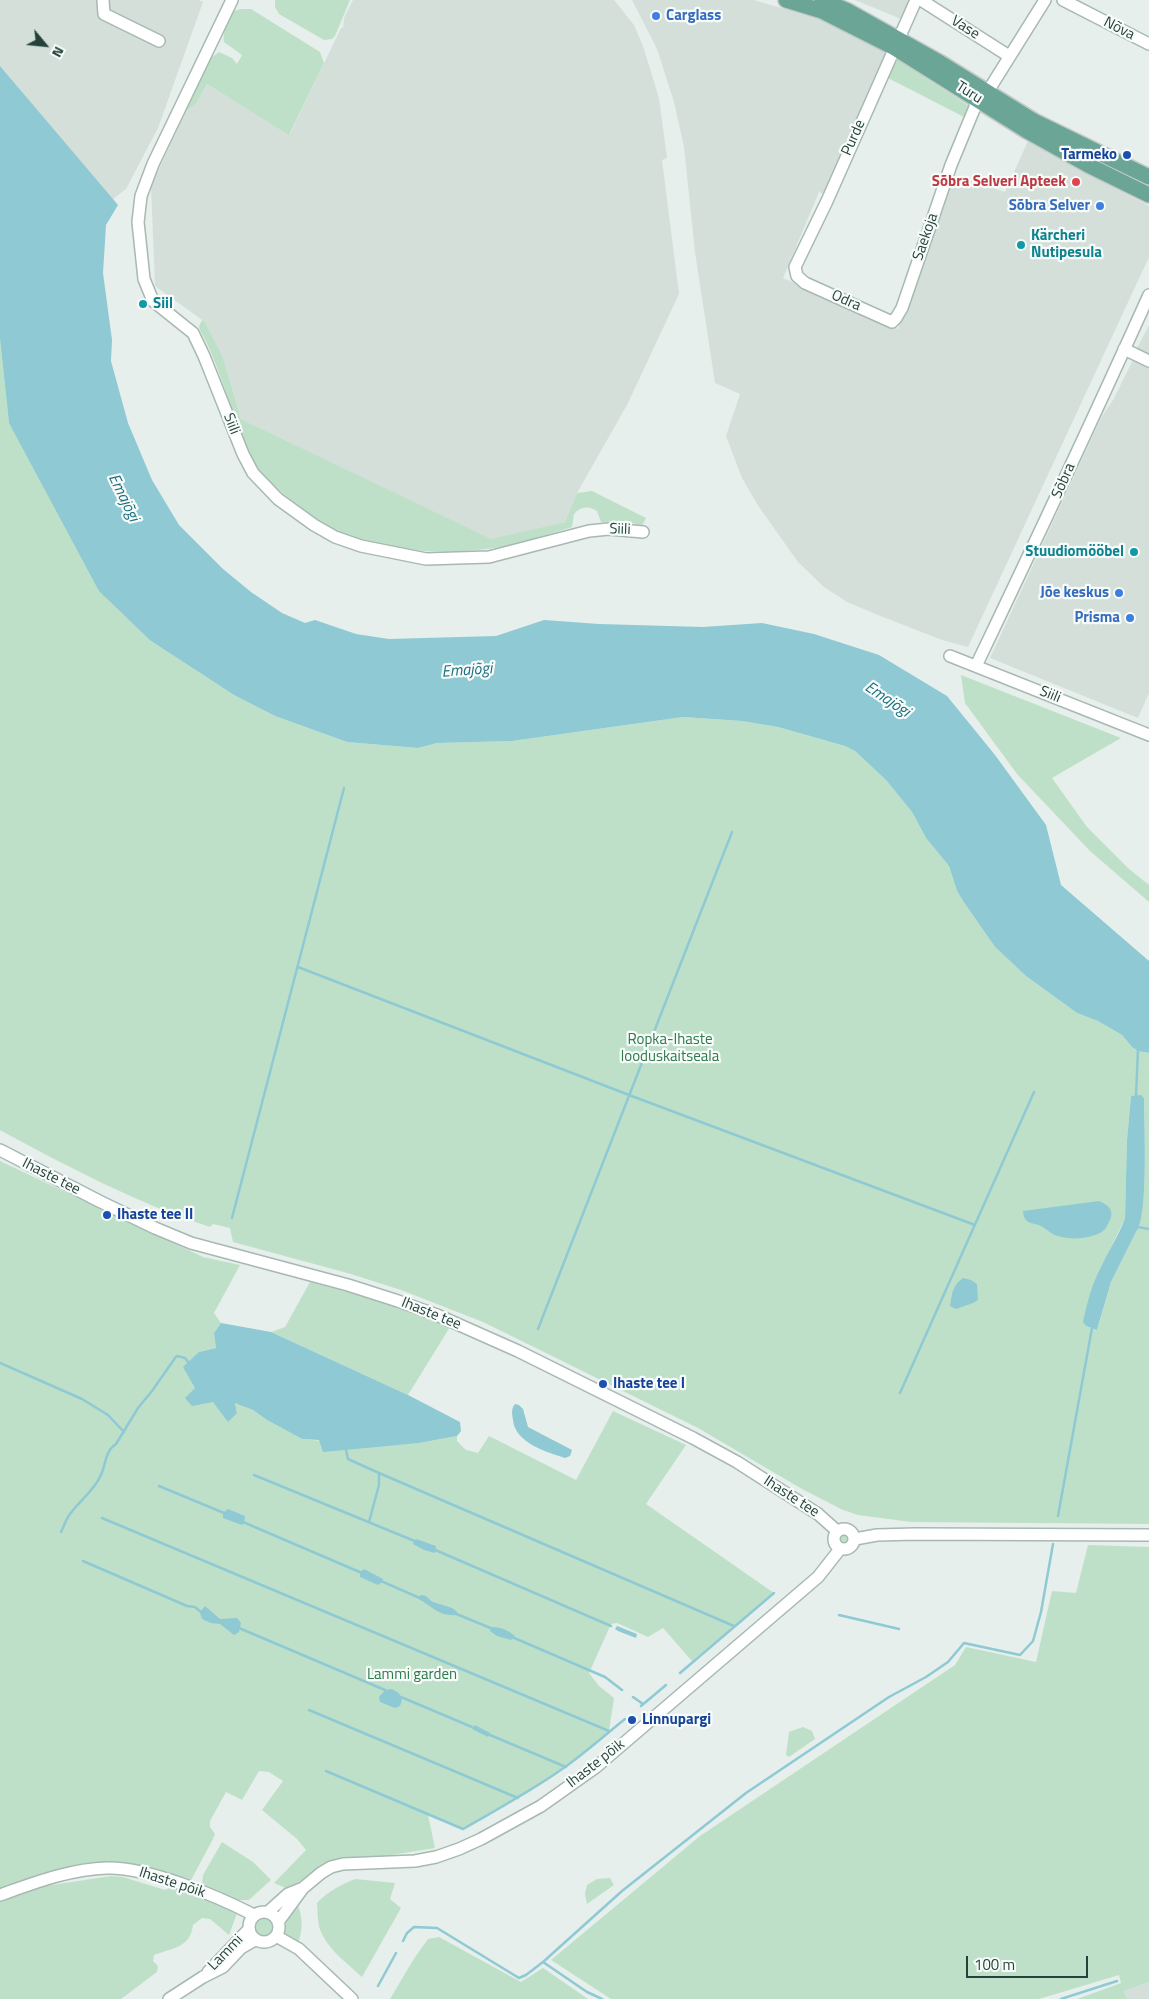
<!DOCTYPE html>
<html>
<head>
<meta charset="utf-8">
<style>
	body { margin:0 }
	#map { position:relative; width:1149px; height:1999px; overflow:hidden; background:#e6efeb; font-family:"Titillium Web",sans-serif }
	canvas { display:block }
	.north { position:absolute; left:20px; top:20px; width:50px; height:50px; -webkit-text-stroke:4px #f7fbf9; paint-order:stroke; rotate:118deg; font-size:14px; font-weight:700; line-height:20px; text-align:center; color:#24423a }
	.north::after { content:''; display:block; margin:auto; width:18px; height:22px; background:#24423a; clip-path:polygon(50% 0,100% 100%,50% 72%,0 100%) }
	.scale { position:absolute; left:966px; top:1956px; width:122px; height:22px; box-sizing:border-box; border:2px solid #24423a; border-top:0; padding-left:6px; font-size:15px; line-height:18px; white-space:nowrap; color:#24423a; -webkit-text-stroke:4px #f7fbf9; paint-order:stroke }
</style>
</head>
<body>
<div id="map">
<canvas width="1149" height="1999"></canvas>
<div class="north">N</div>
<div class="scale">100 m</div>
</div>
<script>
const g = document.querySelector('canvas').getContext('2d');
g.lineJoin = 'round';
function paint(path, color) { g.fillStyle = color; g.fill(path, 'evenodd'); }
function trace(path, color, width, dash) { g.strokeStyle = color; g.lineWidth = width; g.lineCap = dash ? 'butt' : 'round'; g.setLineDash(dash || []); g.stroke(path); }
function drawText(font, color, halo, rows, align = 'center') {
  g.font = font + ' "Titillium Web",sans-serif'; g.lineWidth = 4.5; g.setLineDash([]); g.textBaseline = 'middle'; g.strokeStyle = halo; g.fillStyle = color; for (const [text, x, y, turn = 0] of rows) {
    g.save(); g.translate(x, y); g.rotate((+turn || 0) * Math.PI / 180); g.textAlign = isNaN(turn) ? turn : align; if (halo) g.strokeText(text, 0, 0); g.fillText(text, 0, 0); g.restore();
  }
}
paint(new Path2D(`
	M0,0H199L203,2L158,128L126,189L112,200L0,66Z
	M353,0H614L634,25L643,46L659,98L667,158L662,160L679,294L628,403L577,493L565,522L491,540L241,419L223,357L205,322L155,286L151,186L186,111L196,104L207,84L290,134L341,28H343L344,18Z
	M632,0H754L822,20L886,52L824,194L819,192L783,278L898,329L953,175L1005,192L1028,141L1149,206V257L968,647L942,640L878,615L847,602L824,587L798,562L759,507L742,478L726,436L740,394L715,383L695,252L684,147L674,102L657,49Z
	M855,0H910L901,19Z
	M1149,325V354L1137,348Z
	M1133,360L1149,367V693L1138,718L990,658L1102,416L1113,400Z
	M1149,1982V1999H1127L1124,1991Z`), '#d4dfda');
paint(new Path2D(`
	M275,0H350L335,36L332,39L324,40L279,14L275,7Z
	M242,9H251L320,52L324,63L289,135L207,84L196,104L186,111L211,58L219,52L232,58L237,64L242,55L224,42C222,31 228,21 233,11Z
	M897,60L969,106L964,117L888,78Z
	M202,320L205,322L223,357L241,419L491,539L565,522L577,493L592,491L646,518L642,526L629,522H601L597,511C589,506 581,506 574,514L572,527C552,533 531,540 510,545C461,556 386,554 339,532C324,524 311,515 298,505C280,491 261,477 250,457C245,447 241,435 237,425C226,393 216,359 200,330L199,326Z
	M0,339L9,423L151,641L234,695L275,716L347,742L418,748L437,743L512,741L683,717L742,721L778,727L845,746L855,751L886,780L912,812L926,838L949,866L957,891L963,901L995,947L1026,976L1077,1013L1098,1021L1122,1035L1132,1047L1138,1051L1149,1053V1524L911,1522L858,1515L843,1510L802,1489L698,1428L483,1322L401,1290L351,1274L233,1242L230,1228L213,1224L210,1227C137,1203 68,1167 0,1130ZM1131,1096L1144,1098C1144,1121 1149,1218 1136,1232L1111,1282L1099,1324L1097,1330L1086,1326L1094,1283L1125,1218L1127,1140Z
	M961,675L1121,738L1052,778L1087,827L1129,869L1149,885V902L1090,851L1017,774L965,703Z
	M0,1161L203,1257L240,1265L214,1313L221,1323L214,1333L216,1348L199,1352L213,1402L237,1413L235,1402L253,1410L267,1420L302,1439L377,1446L419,1443L457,1436V1441L466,1450L478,1453L489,1436L576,1480L613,1411L686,1445L646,1504L774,1593L692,1661L663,1628L648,1637L617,1623L611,1624L589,1673L599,1686L614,1698L609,1731C564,1770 515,1800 463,1829L428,1815L435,1848L323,1866L288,1889L274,1883L306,1850L297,1839L262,1810L283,1781L269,1772L259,1771L242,1800L226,1792L210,1821V1827L215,1834L213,1839L189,1884C166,1877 131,1862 108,1862C71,1862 34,1878 0,1889Z
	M310,1282L372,1298L450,1327L408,1395L271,1332L285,1327Z
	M836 1540a8 8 0 1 1 16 0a8 8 0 1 1-16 0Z
	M1088,1545L1149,1547V1982L1124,1991L1127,1999H1077L1121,1983L1119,1975L1039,1999H611L551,1960L700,1836L955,1665L966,1647L1036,1662L1052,1591L1076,1593Z
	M803,1727L812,1731L815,1739L789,1757L786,1755L789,1732Z
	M222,1842L253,1862L271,1880L249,1900H234L202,1885L203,1875Z
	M111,1876L123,1877L165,1890L179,1884L239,1908L229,1935L210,1919L202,1918L193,1925C190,1948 173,1948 154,1955L153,1961L158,1966L157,1972L121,1999H0V1895L33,1883L52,1885Z
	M610,1878L614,1885L587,1904L585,1894L587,1885L597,1879Z
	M355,1879L395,1883L390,1899L401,1908L362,1977C349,1965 330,1951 322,1934C317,1925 318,1914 317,1903C328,1891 341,1885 355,1879Z
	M297,1903C303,1916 303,1931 298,1943L289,1939L284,1931L289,1913Z
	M254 1927a10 10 0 1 1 20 0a10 10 0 1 1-20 0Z
	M439,1937L521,1982L543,1968L588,1999H390L415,1957L428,1939Z`), '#bfe0c8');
paint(new Path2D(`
	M0,66L118,205L106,225L103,273L112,340L111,361L128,423L152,480L179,525L223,569L251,592L282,613L305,623L315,620L356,634L389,639L496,636L544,620L599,624L703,627L762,623L814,634L879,655L947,696L995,755L1046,825L1061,885L1149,961V1053L1138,1051L1132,1047L1122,1035L1098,1021L1077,1013L1026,976L995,947L963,901L957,891L949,866L926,838L912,812L886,780L855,751L845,746L778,727L742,721L683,717L512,741L437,743L418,748L347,742L275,716L234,695L151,641L99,591L9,423L0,339Z
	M1141,1095L1144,1098C1144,1121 1149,1218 1136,1232L1111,1282L1097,1330L1086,1326L1083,1322C1087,1303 1092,1284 1101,1267C1109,1250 1119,1235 1125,1218L1127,1140L1131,1096Z
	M1099,1201C1111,1206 1115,1212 1108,1224C1106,1228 1104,1231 1100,1233C1088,1239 1071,1240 1058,1236C1052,1235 1047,1229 1041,1226C1032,1222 1024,1225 1023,1211Z
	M963,1278L971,1280L977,1284L978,1300L973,1303L956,1309L950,1306C952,1294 952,1286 963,1278Z
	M221,1323L271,1332L408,1395L460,1422L461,1431L457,1436L419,1443L323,1452L319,1440L302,1439L267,1420L253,1410L235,1403L237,1413L228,1422L213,1402L192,1406L185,1398L195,1388L183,1367L199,1352L216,1348L214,1333Z
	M515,1404L519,1405L523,1409L528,1427L572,1450L570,1456L565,1458C547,1452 515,1443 513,1420C512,1413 511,1409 515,1404Z
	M228,1509L245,1516L244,1523L242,1525L223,1518V1513Z
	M416,1539L436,1546L435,1553L424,1550L413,1544Z
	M364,1569L383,1579L382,1582L378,1585L360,1577V1572Z
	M422,1595C428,1596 428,1599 433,1602C441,1605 452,1606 457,1612V1615C440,1617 432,1607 419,1599V1596Z
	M205,1606L220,1619L237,1618L241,1623L239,1632L234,1635L220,1624L211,1623L202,1619L200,1612Z
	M617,1626L637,1634L636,1638L618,1631L615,1629Z
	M492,1627C500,1627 508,1630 515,1636L511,1640L497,1636L490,1631Z
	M392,1689C400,1693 404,1697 400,1706L395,1708L380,1702L379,1697L385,1690Z
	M475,1725L490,1733L488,1737L472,1729Z`), '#8ec9d4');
trace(new Path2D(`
	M298,967L629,1095L975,1225
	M1136,1096L1138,1049
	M232,1218L344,788
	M1138,1227L1149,1229
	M538,1329L732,832
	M0,1363L82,1399L108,1415L124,1432
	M900,1393L1034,1092
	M346,1450L348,1459L379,1473V1485L369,1522
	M379,1473L734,1626
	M254,1475L417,1542
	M159,1486L224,1513
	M1058,1516L1092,1328
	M102,1518L609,1731
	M243,1522L362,1573
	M61,1532C64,1526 66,1519 70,1514C79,1501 94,1491 101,1475C106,1464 105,1451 116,1444L138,1408L152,1391L175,1358L177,1356L185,1358L188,1362
	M433,1549L611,1626
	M83,1561L187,1606L195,1607L202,1613
	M381,1581L422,1599
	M454,1613L493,1629
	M839,1615L899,1629
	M239,1628L385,1690
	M512,1637L605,1677L622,1690
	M680,1673L774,1593
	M401,1697L472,1727
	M633,1697L643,1704
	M641,1706L666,1685
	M309,1710L518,1798
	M490,1735L566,1767
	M326,1771L463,1829C498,1809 533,1790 565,1767C586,1752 605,1735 625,1719
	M403,1941L407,1933L414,1927L437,1928L519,1978L526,1975L543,1962L587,1992L602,1999
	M543,1962L622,1891L746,1793L889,1697L926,1677L948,1662L964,1643L1020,1655L1033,1641L1041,1612L1053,1544
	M378,1986L396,1953
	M1061,1999L1117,1981`), '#8ec9d4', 2.5);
const minor = new Path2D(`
	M103,0L104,14L159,41
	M232,0L153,164L141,196L138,222L144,279L153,301L193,333L204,356L243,454L253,473L278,499L314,525L335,537L361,546L426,559L489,557L589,531L609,529L643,532
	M916,0L827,201L795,267L797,276L805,283L892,322L896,318L902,308L951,165L975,107L990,88L1045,0
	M921,0L1009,56
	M1063,0L1149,44
	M1124,349L1149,361
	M950,656L1149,735
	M976,666C1035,543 1093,419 1149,295
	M0,1150L99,1201L155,1228L191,1243L348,1285L398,1301L437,1315L518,1351L693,1438L737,1462L818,1514L837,1531
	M834 1539a10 10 0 1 1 20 0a10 10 0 1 1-20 0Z
	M855,1539L877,1535L915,1534L1149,1535
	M0,1895C34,1883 70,1869 107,1868C148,1867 217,1896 254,1915
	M249 1927a15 15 0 1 1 30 0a15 15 0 1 1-30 0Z
	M268,1912L288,1894L303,1888L321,1873L331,1867L343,1864L415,1861L436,1857L459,1849L481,1839L541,1806L596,1767L818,1577L840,1549
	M278,1922L303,1888
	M276,1936L299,1949L352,1999
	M208,1972L249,1929
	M169,1999L203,1977L223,1967L241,1948L255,1940`);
const major = new Path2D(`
	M786,0L822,11L893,47L1027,131L1088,165L1149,195
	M822,0L848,11L939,62L1034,121L1149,177`);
trace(minor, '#a8b8b2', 14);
trace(major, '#c2cac8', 18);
trace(minor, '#fff', 11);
trace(major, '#6aa596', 15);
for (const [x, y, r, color] of [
	[656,16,5,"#3f7fe0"],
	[1127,155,5,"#1a4fb4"],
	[1076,182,5,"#e0444e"],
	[1100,206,5,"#3f7fe0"],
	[1021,245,5,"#0f9aa8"],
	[143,304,5,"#0f9aa8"],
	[1134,552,5,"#0f9aa8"],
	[1119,593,5,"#3f7fe0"],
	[1130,618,5,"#3f7fe0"],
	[107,1215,5,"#1a4fb4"],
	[603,1384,5,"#1a4fb4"],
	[632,1720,5,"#1a4fb4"]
]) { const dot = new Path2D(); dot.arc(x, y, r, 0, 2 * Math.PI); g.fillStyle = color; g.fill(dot); trace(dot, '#f7fbf9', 2); }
drawText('bold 15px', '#366cbe', '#f7fbf9', [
	["Carglass",666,16,"left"],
	["Sõbra Selver",1090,206],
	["Jõe keskus",1109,593],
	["Prisma",1120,618]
], 'right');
drawText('15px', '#24423a', '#f7fbf9', [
	["Vase",965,28,32],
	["Nõva",1119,29,27],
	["Turu",969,93,32],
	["Purde",854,138,-66],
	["Saekoja",926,237,-71],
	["Odra",846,301,24],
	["Siili",231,424,69],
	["Sõbra",1064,481,-66],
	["Siili",620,530,2],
	["Siili",1050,695,22],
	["Ihaste tee",51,1177,27],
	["Ihaste tee",431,1314,22],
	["Ihaste tee",791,1497,33],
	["Ihaste põik",596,1764,-38],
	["Ihaste põik",172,1883,18],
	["Lammi",226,1953,-46]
]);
drawText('bold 15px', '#164399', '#f7fbf9', [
	["Tarmeko",1117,155,"right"],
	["Ihaste tee II",117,1215],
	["Ihaste tee I",613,1384],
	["Linnupargi",642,1720]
], 'left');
drawText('bold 15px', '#be3a42', '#f7fbf9', [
	["Sõbra Selveri Apteek",1066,182]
], 'right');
drawText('bold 15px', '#0d838f', '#f7fbf9', [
	["Kärcheri",1031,236],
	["Nutipesula",1031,253],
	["Siil",153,304],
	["Stuudiomööbel",1124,552,"right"]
], 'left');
drawText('15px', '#2d7a4b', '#f7fbf9', [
	["Ropka-Ihaste",670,1040],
	["looduskaitseala",670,1057],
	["Lammi garden",412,1675]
]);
drawText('italic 16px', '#1c6f80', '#f7fbf9', [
	["Emajõgi",123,498,64],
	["Emajõgi",467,671,-4],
	["Emajõgi",887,700,34]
]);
</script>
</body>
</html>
